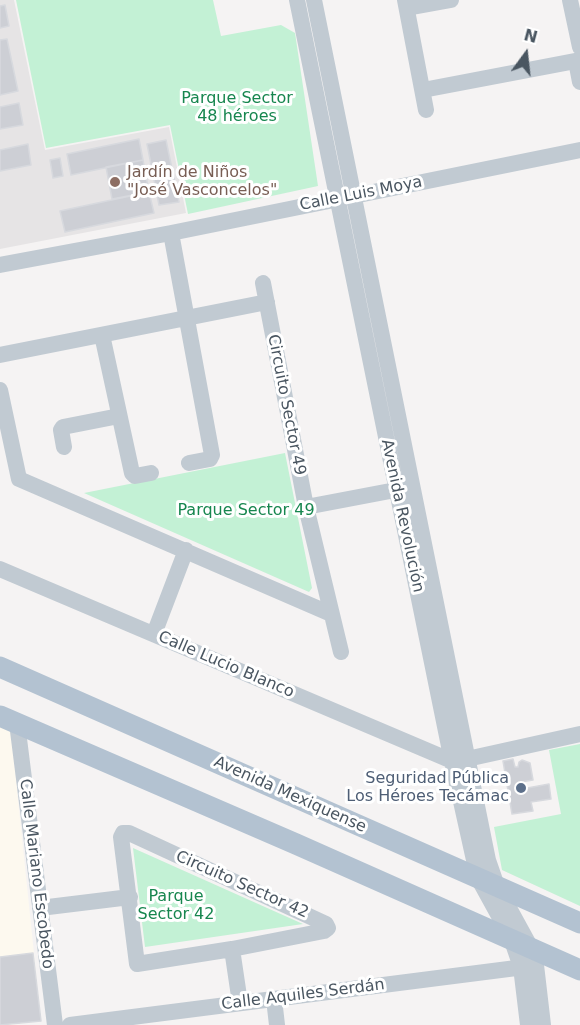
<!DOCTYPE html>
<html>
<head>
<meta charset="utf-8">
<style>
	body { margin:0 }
	#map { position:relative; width:580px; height:1025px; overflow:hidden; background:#f5f3f3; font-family:"DejaVu Sans",sans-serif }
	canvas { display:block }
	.north { position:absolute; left:496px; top:24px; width:60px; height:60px; -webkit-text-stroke:4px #fff; paint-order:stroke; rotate:15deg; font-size:16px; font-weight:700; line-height:24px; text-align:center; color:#4a5661 }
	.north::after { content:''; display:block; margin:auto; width:21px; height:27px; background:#4a5661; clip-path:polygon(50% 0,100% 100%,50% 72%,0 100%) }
</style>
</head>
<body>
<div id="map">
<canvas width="580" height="1025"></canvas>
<div class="north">N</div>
</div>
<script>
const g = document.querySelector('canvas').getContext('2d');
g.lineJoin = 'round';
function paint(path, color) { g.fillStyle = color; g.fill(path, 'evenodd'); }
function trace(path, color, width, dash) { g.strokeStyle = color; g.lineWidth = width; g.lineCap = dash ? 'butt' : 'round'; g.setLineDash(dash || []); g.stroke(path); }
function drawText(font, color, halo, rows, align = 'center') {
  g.font = font + ' "DejaVu Sans",sans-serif'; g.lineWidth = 6; g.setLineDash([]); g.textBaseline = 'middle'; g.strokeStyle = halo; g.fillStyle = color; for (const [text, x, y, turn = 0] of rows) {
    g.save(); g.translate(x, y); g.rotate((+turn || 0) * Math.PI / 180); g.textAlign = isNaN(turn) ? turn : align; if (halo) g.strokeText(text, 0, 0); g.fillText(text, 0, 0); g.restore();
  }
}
paint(new Path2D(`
	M0,718L10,722L41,1021L10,1025H0Z`), '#fdf9ef');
paint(new Path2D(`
	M0,0H14L45,150L169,127L186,213L0,249Z`), '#e6e4e5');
paint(new Path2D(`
	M16,0H213L221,36L281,25L295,33L318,186L188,214L170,125L46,148Z
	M285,453L312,588L309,592L84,493Z
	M580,744V906L502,870L494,827L561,814L549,750Z
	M133,848L303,924L145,947Z`), '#c3f1d5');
const building = new Path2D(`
	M5,5L9,26L0,28V6Z
	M7,39L18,91L0,95V40Z
	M19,103L23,125L0,129V107Z
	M139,139L143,160L71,175L67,154Z
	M166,140L179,202L159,205L147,144Z
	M28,144L31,165L0,171V150Z
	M60,158L63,176L53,178L50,160Z
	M143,160L149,192L112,199L106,167Z
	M149,192L154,213L65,232L60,211Z
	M513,759L515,767H518L519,762L522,760L530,763L533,780L521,782L522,789L549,784L551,799L531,802L533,811L512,814L503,761Z
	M33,953L41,1021L0,1025V957Z`);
paint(building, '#cdcfd5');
trace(building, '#d7d9de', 1.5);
trace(new Path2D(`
	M297,0L452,761L478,878L511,938L521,967L528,1025
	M314,0L488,860L497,886L531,948L536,965L543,1025
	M405,0L426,110
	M570,0L580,47
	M407,8L451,0
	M576,61L580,82
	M423,90L580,60
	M171,233L212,455L210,459L189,463
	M0,265L171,233L580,150
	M263,283L306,507L341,652
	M102,335L132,473L135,476L151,473
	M0,355L267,302
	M0,390L19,479L331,614
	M64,447L61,430L63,427L119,416
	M306,507L406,488
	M0,569L452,761
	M154,634L186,550
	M17,723L55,1025
	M467,759L580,734
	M123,833H129L326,924L328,928L324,931L232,949L137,964L121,837Z
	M40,908L130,897
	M232,949L240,1003
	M274,999L277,1025
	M70,1025L532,966`), '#c1cad2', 16);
trace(new Path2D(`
	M0,667L580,923
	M0,716L296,844L580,970`), '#b3c2d1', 21);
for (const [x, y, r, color] of [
	[115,182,6,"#8d6e63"],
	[521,788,6,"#5c6f8a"]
]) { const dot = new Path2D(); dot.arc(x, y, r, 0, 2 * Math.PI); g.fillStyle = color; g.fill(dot); trace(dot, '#fff', 2); }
drawText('16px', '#17864f', '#fff', [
	["Parque Sector",237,99],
	["48 héroes",237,117],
	["Parque Sector 49",246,511],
	["Parque",176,897],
	["Sector 42",176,915]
]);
drawText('16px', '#785e54', '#fff', [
	["Jardín de Niños",127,173],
	["\"José Vasconcelos\"",127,191]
], 'left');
drawText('16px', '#4a5661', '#fff', [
	["Calle Luis Moya",361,194,-11],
	["Circuito Sector 49",286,405,79],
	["Avenida Revolución",402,516,78],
	["Calle Lucio Blanco",226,665,23],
	["Avenida Mexiquense",290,795,24],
	["Calle Mariano Escobedo",36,874,83],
	["Circuito Sector 42",242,885,24],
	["Calle Aquiles Serdán",303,995,-7]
]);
drawText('16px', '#4e5e75', '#fff', [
	["Seguridad Pública",509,779],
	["Los Héroes Tecámac",509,797]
], 'right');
</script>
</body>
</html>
